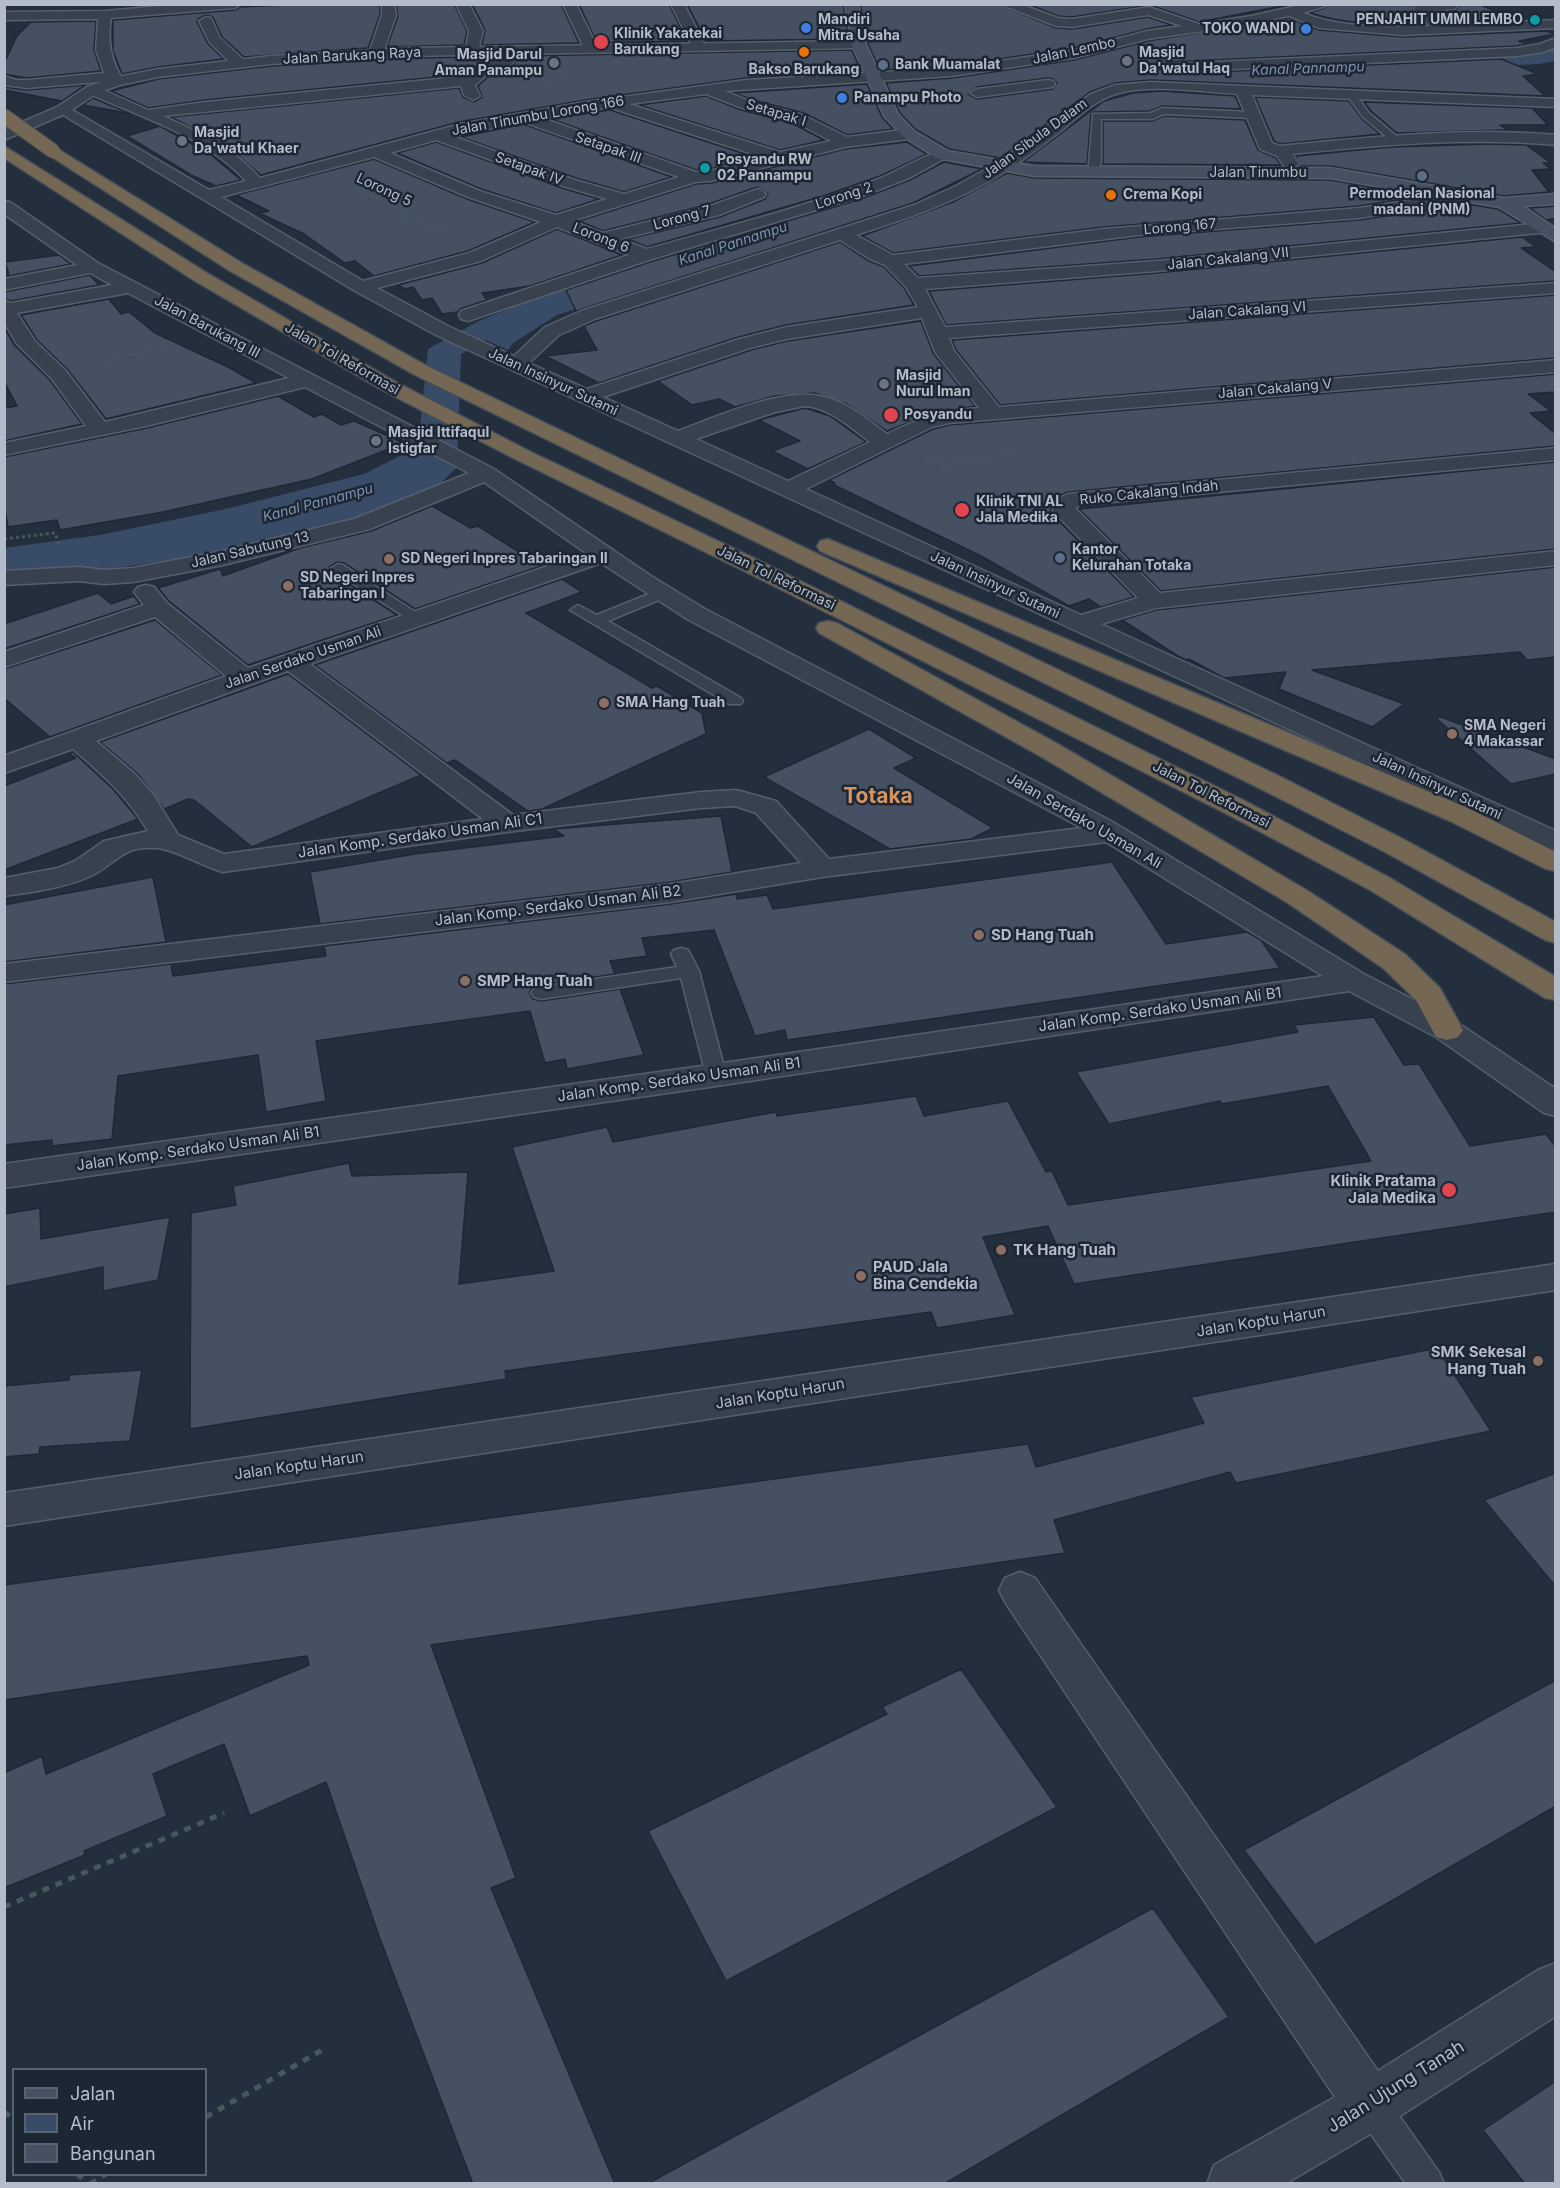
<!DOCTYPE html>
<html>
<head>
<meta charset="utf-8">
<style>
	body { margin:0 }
	#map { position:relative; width:1560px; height:2188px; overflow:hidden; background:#242f3e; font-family:Inter,sans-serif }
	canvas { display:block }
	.frame { position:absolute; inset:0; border:6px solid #b4bcc9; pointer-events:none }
	.legend { position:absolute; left:12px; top:2068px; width:195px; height:108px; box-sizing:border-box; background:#1d2633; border:2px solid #59626f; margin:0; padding:8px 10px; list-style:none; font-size:18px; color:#b4bcc9 }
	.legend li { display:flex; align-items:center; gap:12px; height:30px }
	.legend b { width:30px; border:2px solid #59626f }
</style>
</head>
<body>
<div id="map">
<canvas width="1560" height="2188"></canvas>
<div class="frame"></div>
<ul class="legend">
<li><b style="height:8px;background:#465061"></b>Jalan</li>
<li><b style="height:16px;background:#394c67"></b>Air</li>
<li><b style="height:16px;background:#455162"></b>Bangunan</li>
</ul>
</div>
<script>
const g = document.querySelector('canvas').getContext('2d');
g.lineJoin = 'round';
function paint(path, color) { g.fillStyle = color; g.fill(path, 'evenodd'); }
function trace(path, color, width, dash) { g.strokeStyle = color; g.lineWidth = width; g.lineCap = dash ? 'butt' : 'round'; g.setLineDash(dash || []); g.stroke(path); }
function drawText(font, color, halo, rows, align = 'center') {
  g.font = font + ' Inter,sans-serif'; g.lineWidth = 5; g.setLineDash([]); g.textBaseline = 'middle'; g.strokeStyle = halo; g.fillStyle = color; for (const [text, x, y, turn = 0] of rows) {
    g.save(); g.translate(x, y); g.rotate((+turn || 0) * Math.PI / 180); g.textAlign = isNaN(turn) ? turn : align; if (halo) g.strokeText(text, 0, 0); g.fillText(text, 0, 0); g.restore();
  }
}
paint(new Path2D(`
	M1555,44V61L1539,64L1140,83L1096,93L1078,101L1043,131L1006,156L969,149L1127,73L1477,54Z
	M933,164L974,172L926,198L908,204L557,315L513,343L508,350L486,340L461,354L457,467L434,490L374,515L333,526L215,553L90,572L5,574L4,548L100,535L226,509L364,474L418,447L428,349L479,321L577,282L805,214L859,195Z`), '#394c67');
const building = new Path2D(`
	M310,4H380V15L368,48L244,57L222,37L213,17L206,15L198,19L197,22L208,44L224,59L158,67L122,74L113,51V20L235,10L240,7Z
	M396,4H454L467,31L464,45L387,47L398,16Z
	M472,4H561L579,43L482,45L485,30Z
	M579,4H669L687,41L597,43Z
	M687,4H843L849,39L706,41Z
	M860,4H998L1056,28L1072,29L1148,17L1172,25L1147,29L1074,48L952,66L880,70L868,44Z
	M1028,4H1292L1199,22L1150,5L1072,17L1058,16Z
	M1334,4H1413V12L1425,24H1366L1333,19L1310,13Z
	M1462,4H1478L1517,20L1449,23L1435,13L1454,11Z
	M1289,18L1319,30L1403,37L1546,31L1555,34L1519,41L1527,44L1517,46L1169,62L1160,69L1169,74L1501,59L1538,74L1523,76L1545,96L1151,80L1115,83L1090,92L1000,158L949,149L915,129L900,113L886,83L952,78L1074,60L1148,41ZM1048,78L1053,79L1057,83L1053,89L977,99L968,94L977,87Z
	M96,21L94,50L101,71L27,78L4,74V63L17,36L31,22Z
	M852,50L861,71L746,78L585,100L459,122L261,175L228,147L171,117L459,88L463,97L474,102L482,97L478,86L490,75L513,66L518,56Z
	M498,57L478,65L467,74L205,100L148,108L111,91L158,79L271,66L405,58Z
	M867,84L882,117L893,129L847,135L804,113L753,100L734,93Z
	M85,85L62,101L4,90V87L27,90Z
	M1162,91L1235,96L1241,109L1163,106L1150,111L1093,112L1091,114L1087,164L1023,162L1104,101L1133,93Z
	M706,96L741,110L792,123L824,140L780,150L639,105Z
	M1255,97L1349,101L1362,119L1380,134L1280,144L1274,141Z
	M93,98L107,104L132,114L83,105Z
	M1364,102L1532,108L1548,125H1500L1508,130L1397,133L1371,111Z
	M609,110H610L754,157L710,169L696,170L551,119Z
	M1164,116L1245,120L1258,150L1276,158L1281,165L1103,164V121H1152Z
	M523,124L672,177L624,192L576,178L461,137Z
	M160,126L210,154L241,180L216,186L191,175L127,136Z
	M436,142L562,188L599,199L556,213L481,189L397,153Z
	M907,142L927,154L880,176L823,196L647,247L628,239L720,217L765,199L768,194L757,187L706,205L603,231L579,221L696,184L712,183L845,149Z
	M1490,144L1526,145L1551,163H1543L1551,169L1532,170L1549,192L1504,196L1330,166H1300L1296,156L1391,147Z
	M374,159L467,199L535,222L468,251L374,276L355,261L345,263L304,234L259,213L269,211L236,195Z
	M944,162L982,169L913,203L576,311L566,290L653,261L861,199L910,180Z
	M1007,173L1034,178L1330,180L1423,196L1359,206L1104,227L893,253L862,236L953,202Z
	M1466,204L1498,209L1521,223L1157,259L919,276L909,266L1139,237L1359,220Z
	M1556,206V218L1546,220L1530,208Z
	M557,229L622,255L530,286L482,293L487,300L460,309L458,312L442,314L432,298L422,300L413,287L405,289L398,285L482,263Z
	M1522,237L1536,247L1521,248L1556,272V281L946,325L929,291L1157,273Z
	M840,242L869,261L884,267L904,288L914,305L786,325L735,338L599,383L545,356L597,350L584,326L596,321Z
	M59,255L71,264L4,277L9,274L5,262Z
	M90,275L99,285L11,301L4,299V292Z
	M1556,295V358L1000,405L956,350L952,340Z
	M109,299L121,314L129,312L155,333L230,368L256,383L106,419L68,370L37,340L21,315Z
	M921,321L933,353L975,406L931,414L887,431L847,404L815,393L775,396L735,407L719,399L692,405L658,381L751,350L787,341Z
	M4,327L15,346L50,380L82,424L4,441V408L17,406L4,381Z
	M1556,374V392L1528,394L1551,411L1530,413L1556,434V446L1068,492L1054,498L1050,505L1051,513L1134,597L1101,607L1089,599L1069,606L981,556L832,484L835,483L829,480L933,429L949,425Z
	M278,396L314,417L322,414L341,425L354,421L404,443L312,479L163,512L60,530L57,520L8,527L4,503V457L147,428Z
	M805,408L830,416L866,442L808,469L772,451L800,441L759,420Z
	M1556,462V549L1161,591L1079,509Z
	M432,506L471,528L478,526L541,566L415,609L344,563L337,562L329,567L332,573L397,615L248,665L169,601L158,588L220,569L223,576L300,548L371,531Z
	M1556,567V657L1527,660L1520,652L1312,670L1404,704L1372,727L1279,689L1286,672L1224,678L1189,659L1186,660L1178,656L1122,620L1156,610Z
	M562,579L582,592L526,613L652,688L657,686L702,713L706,734L542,809L528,811L455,760L447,763L315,665Z
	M98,593L111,604L134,596L140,604L4,649V624Z
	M155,620L222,675L50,737L4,698V669Z
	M288,674L421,775L252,847L194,800L188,799L164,809L138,774L100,742Z
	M1438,716L1556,759V774L1511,784L1437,719Z
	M869,729L916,758L894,768L993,828L971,839L890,849L764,777Z
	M73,752L113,789L138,819L4,870V786L76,758L69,753Z
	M721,816L732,872L671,882L320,924L310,872L415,854L564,836L553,829Z
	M1112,862L1166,944L1247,932L1261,940L1280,968L787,1040L785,1030L755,1036L714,930L642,938L647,956L610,961L615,974L540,985L532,988L529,993L533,999L541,1001L620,989L644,1055L567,1069L565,1059L545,1063L530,1011L390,1030L316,1041L326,1101L266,1112L258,1055L118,1076L112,1139L52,1146V1140L4,1145V984L171,964L173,976L326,956L324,946L671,904L736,894L737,899L767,895L773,909Z
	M153,877L166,942L4,962V905Z
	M1374,1017L1404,1065L1419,1064L1470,1146L1546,1134L1556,1147V1212L1074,1284L1048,1226L983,1237L1015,1315L937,1328L931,1312L505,1371L506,1379L190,1429L191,1213L236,1205L233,1186L349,1163L352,1176L468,1172L459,1284L554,1271L512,1147L607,1127L613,1142L776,1112L777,1116L916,1096L924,1116L1008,1101L1046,1172L1052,1171L1068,1205L1371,1161L1328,1086L1222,1104L1220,1101L1109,1124L1076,1072L1298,1032L1294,1025Z
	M40,1208L41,1239L170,1217L158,1280L103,1291V1267L4,1287V1214Z
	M1437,1348L1491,1431L1236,1483L1230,1472L1054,1520L1065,1553L431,1645L516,1878L491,1888L615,2184H473L379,1936L326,1782L250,1816L224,1744L153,1774L167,1816L84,1851L85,1855L4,1888V1773L42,1756L46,1774L309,1665L307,1656L4,1700V1585L1028,1444L1036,1467L1204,1423L1191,1397Z
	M142,1370L130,1441L40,1447L39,1454L4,1457V1386L69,1380V1375Z
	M1556,1473V1587L1484,1500Z
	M961,1669L1057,1807L726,1981L648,1831L887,1714L882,1707Z
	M1556,1680V1806L1315,1945L1244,1850Z
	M1153,1908L1229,2017L944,2184H647Z
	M1556,2081V2184H1525L1483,2130Z`);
paint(building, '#455162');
trace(building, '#1f2835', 1.5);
const service = new Path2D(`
	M1349,93H1355L1369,113L1400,139V143H1394L1363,117L1347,95Z
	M1163,108L1251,112L1256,115L1251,118L1164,114L1152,119H1101V162L1096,175H1088L1093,114L1150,113Z
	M338,564L343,565L426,619L423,622H413L333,571L331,568Z
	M661,589L666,591L669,594L666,597L608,621L741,698L743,701L741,704H729L570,610L578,605L597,615Z
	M681,948L688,950L699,971L726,1075L723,1080L716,1082L709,1080L706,1075L681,978L541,999L534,997L531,993L534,989L541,987L677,967L671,954L674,950Z
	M1371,2089L1383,2093L1439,2172L1444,2184H1406L1359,2117L1355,2105L1359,2093Z`);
const minor = new Path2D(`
	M183,4H241L235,8L111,18C107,42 111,62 124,81L122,84H112L110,81L27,88L4,85V76L16,80H27L104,73L96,50L98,19L4,20V12L105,11Z
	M382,4H394L396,15L383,53L376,57L369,53L382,15Z
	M456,4H469L483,31L477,55H467L465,52L469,31Z
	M563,4H576L598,49L596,52H586Z
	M671,4H684L706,47L704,50H694Z
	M1000,4H1020L1058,18L1072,19L1149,7L1199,24L1251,16L1305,4H1332L1303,13C1339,28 1392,28 1430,26L1415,11L1414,8L1415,5L1460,4L1454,9L1430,11L1438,19L1448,25L1556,20V28L1403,35L1319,28L1289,16L1251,24L1148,39L1074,58L952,76L724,91L752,102L803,115L847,137L909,129L917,134L909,139L845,147L711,181L696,182L572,221L603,233L707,207L758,189L766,194L764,197L719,215L620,239L647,249C725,227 805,207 881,178C897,172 934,148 949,152L951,155L909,178L860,197L652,259L468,321L461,319L459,315L461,311L629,255L557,227L481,261L377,288L450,327L514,356L545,327L581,311L914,205L956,186L995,164L1091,94L1115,85L1151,82L1556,99V107L1252,95L1272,143L1280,146C1371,137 1464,127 1556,135V145C1468,137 1379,145 1292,154L1299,164L1291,169L1285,167L1277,156L1260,149L1237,94C1201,92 1153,84 1119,93C1096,99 1079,116 1062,130C1044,144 1026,158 1006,171C959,201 909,218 856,235L893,255L1104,229L1359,208L1468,192L1474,194L1476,197L1474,200L1359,218L1139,235L904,264L918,278L1157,261L1543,223L1549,224L1551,228L1549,232L1157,271L925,289L945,327L1556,283V293L949,338L954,351L999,407L1556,360V372L949,423L932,427L806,489L1081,615L1138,598L1053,511L1052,505L1055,500L1068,494L1556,448V460L1081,505L1075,508L1160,593L1556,551V565L1156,608L1101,624L1556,831V850L1546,848L436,335L355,291L55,110L62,106L67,107L209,190L246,181C205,136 141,117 87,93L85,90L87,87H97L148,110L205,102L468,76L479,67L501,58L506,49H516L518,52L512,64L489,73L475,85L480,96L473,100L464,95L461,86L163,116C202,134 231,146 260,178L460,124L585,102L746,80L952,68L1074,50L1147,31L1182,26L1148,15L1072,27L1056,26ZM706,94L742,108L793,121L831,141L780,152L629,104ZM610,107L611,108L762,157L710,171L696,172L542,118ZM523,122L679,177L624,194L575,180L453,136ZM436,140L563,186L607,199L556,215L480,191L390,153ZM374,157L468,197L541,222L469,253L363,281L221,197ZM840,240L870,259L885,265L906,287L918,307L787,327L736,340L587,389L529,363L559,335L595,319ZM922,318L935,352L979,408C943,411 919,418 887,434C869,421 852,406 831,399C789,383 719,416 678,431L603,397L750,348L787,339ZM805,406C830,408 850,427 870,442L788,481L696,439L775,412Z
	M206,17L211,18L220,38L245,61L247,64L245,67H235L210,43L199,21Z
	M1556,38V47L1543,52L1517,56L1169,72L1162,68L1169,64L1517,48L1540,44Z
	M1048,80L1053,81L1055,84L1053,87L977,97L970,93L977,89Z
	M4,201L10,202L98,263L494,469L651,576L705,609L1111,821L1364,974L1458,1023L1556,1089V1116L1544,1113L1436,1037L1349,991L716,1086L4,1188V1164L716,1064L1323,976L1106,842L822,877L671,902L4,982V964L671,884L801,863L756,813L735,806L701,808L507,832L223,872C202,866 176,850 157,848C121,845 118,863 91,876C64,888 33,892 4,896V878L58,868L75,861L104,841L148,831C127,796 104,776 73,749L4,773V756L226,676L155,617L4,667V652L144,605L134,592L138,587L146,585L154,587L167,603L248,668L586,553L484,482L370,529L223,565L133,582L104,584L79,581L4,585V571L79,567L104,570L133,568L223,551L354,519L469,473L305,387L146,426L4,455V443L86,426L52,379L17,344L4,322V301L11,303L112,285L90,273L4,290V279L77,265L4,214ZM128,293L289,378L105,422L66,371L35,341L17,313ZM601,563L687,619L1082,828L829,859L776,801L736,790L701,792L513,815L310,664ZM288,671L483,819L224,854L178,835L154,796L136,775L96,741Z
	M1556,1264V1290L4,1526V1493Z
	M1020,1572L1035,1578L1378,2071L1538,1970L1556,1963V2016L1389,2123L1285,2184H1207L1214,2165L1335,2097L1005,1602L999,1590L1005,1578Z`);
const tertiary = new Path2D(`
	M859,41L864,42L866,45L864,48L405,56L271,64L158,77L120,85L97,93L67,113L4,140V130L57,107L87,87L112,78L158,69L271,56L405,48Z`);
const secondary = new Path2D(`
	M845,4H858L866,45L898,114L914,131L948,151L1034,166L1330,168L1504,198L1556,194V204L1523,206L1556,229V242L1499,207L1330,178L1034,176L937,158L904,137L884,116L852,45Z`);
const motorway = new Path2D(`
	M4,146L207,273L396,382L529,451L758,560L1245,801L1390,878L1556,977V1000L1545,998L1370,890L1225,813L742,570L515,459L382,390L195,281L4,158Z
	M53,146L242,263L429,367L1279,776L1403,839L1556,922V943L1545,940L1383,851L1259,788L415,375L230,271L47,154L45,151Z
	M828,539L1470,809L1556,852V871L1546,869L1450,821L820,551L817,546L820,541Z
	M828,621L837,623L1058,744L1308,891L1405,954L1440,988L1463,1030L1458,1037L1447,1040L1436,1037L1416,1000L1383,968L1288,903L1040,756L819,633L816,628L819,623Z`);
trace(service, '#565f6c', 3);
trace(minor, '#565f6c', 3);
trace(tertiary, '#565f6c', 3);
trace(secondary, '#565f6c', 3);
trace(motorway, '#434c59', 3);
trace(new Path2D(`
	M520,86L569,78`), '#44595c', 1.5, [2, 2]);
trace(new Path2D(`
	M351,187L413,214L403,217L450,233
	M91,366L174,343`), '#44595c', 2, [2, 2]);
trace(new Path2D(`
	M925,457L943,465L1018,453
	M4,539L55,533L60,547`), '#44595c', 3, [3, 3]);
trace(new Path2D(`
	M4,1907L224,1813
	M4,2112L14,2119
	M206,2117L322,2050
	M77,2174L88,2184
	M90,2184L106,2174`), '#44595c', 5, [7, 7]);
paint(service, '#38414e');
paint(minor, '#38414e');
paint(tertiary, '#38414e');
paint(secondary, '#465061');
paint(motorway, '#746855');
const motorwayBridge = new Path2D(`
	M4,116L53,151`);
trace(motorwayBridge, '#434c59', 16, []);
trace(motorwayBridge, '#746855', 14);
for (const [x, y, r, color] of [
	[1535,20,6,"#0f9aa8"],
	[806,28,6,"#3f7fe0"],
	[1306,29,6,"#3f7fe0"],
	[601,42,8,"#e0444e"],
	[804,52,6,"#e8710a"],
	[1127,61,6,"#6b7280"],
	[554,63,6,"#6b7280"],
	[883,65,6,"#5c6f8a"],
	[842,98,6,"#3f7fe0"],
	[182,141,6,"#6b7280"],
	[705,168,6,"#0f9aa8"],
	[1422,176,6,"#5c6f8a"],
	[1111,195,6,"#e8710a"],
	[884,384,6,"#6b7280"],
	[891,415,8,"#e0444e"],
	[376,441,6,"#6b7280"],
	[962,510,8,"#e0444e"],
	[1060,558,6,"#5c6f8a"],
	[389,559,6,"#8d6e63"],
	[288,586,6,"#8d6e63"],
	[604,703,6,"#8d6e63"],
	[1452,734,6,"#8d6e63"],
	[979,935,6,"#8d6e63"],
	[465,981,6,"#8d6e63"],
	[1449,1190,8,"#e0444e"],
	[1001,1250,6,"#8d6e63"],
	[861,1276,6,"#8d6e63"],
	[1538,1361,6,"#8d6e63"]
]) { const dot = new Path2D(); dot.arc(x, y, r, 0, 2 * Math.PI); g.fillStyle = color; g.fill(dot); trace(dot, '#1d2633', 2); }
drawText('bold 14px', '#b4bcc9', '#1d2633', [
	["Mandiri",818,20],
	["Mitra Usaha",818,36],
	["PENJAHIT UMMI LEMBO",1523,20,"right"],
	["TOKO WANDI",1294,29,"right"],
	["Klinik Yakatekai",614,34],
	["Barukang",614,50],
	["Masjid",1139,53],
	["Da'watul Haq",1139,69],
	["Masjid Darul",542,55,"right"],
	["Aman Panampu",542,71,"right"],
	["Bank Muamalat",895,65],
	["Bakso Barukang",804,70,"center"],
	["Panampu Photo",854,98],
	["Masjid",194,133],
	["Da'watul Khaer",194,149],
	["Posyandu RW",717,160],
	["02 Pannampu",717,176],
	["Permodelan Nasional",1422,194,"center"],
	["madani (PNM)",1422,210,"center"],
	["Crema Kopi",1123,195],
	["Masjid",896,376],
	["Nurul Iman",896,392],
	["Posyandu",904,415],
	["Masjid Ittifaqul",388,433],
	["Istigfar",388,449],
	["Klinik TNI AL",976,502],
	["Jala Medika",976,518],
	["Kantor",1072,550],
	["Kelurahan Totaka",1072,566],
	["SD Negeri Inpres Tabaringan II",401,559],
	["SD Negeri Inpres",300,578],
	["Tabaringan I",300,594],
	["SMA Hang Tuah",616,703],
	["SMA Negeri",1464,726],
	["4 Makassar",1464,742]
], 'left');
drawText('14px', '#b4bcc9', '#1d2633', [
	["Jalan Lembo",1074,51,-12],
	["Jalan Barukang Raya",352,56,-3],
	["Setapak I",776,113,17],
	["Jalan Tinumbu Lorong 166",538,116,-10],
	["Jalan Sibula Dalam",1035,139,-36],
	["Setapak III",608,148,19],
	["Setapak IV",529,169,20],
	["Jalan Tinumbu",1258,173],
	["Lorong 5",384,190,25],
	["Lorong 2",844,196,-18],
	["Lorong 7",682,218,-15],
	["Lorong 167",1180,227,-5],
	["Lorong 6",601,238,21],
	["Jalan Cakalang VII",1228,259,-6],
	["Jalan Cakalang VI",1247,311,-4],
	["Jalan Barukang III",207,327,28],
	["Jalan Tol Reformasi",342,359,30],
	["Jalan Insinyur Sutami",553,382,25],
	["Jalan Cakalang V",1275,389,-5],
	["Ruko Cakalang Indah",1149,493,-6],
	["Jalan Sabutung 13",250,550,-13],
	["Jalan Tol Reformasi",776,578,26],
	["Jalan Insinyur Sutami",995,585,25],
	["Jalan Serdako Usman Ali",303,658,-19],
	["Jalan Insinyur Sutami",1437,786,25],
	["Jalan Tol Reformasi",1211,795,27]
]);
drawText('italic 14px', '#7c92b1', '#1d2633', [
	["Kanal Pannampu",1308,69,-2],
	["Kanal Pannampu",733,244,-18],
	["Kanal Pannampu",318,503,-15]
]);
drawText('15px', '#b4bcc9', '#1d2633', [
	["Jalan Serdako Usman Ali",1084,821,30],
	["Jalan Komp. Serdako Usman Ali C1",420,836,-8],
	["Jalan Komp. Serdako Usman Ali B2",558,906,-7],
	["Jalan Komp. Serdako Usman Ali B1",1160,1010,-8],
	["Jalan Komp. Serdako Usman Ali B1",679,1080,-8],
	["Jalan Komp. Serdako Usman Ali B1",198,1149,-8],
	["Jalan Koptu Harun",1261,1322,-9],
	["Jalan Koptu Harun",780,1394,-9],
	["Jalan Koptu Harun",299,1466,-8]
]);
drawText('bold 15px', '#b4bcc9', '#1d2633', [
	["SD Hang Tuah",991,935],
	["SMP Hang Tuah",477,981],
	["Klinik Pratama",1436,1181,"right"],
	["Jala Medika",1436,1198,"right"],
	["TK Hang Tuah",1013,1250],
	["PAUD Jala",873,1267],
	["Bina Cendekia",873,1284],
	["SMK Sekesal",1526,1352,"right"],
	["Hang Tuah",1526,1369,"right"]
], 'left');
drawText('18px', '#b4bcc9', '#1d2633', [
	["Jalan Ujung Tanah",1396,2087,-32]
]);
drawText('bold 21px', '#d59563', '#1d2633', [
	["Totaka",878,797]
]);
</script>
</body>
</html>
